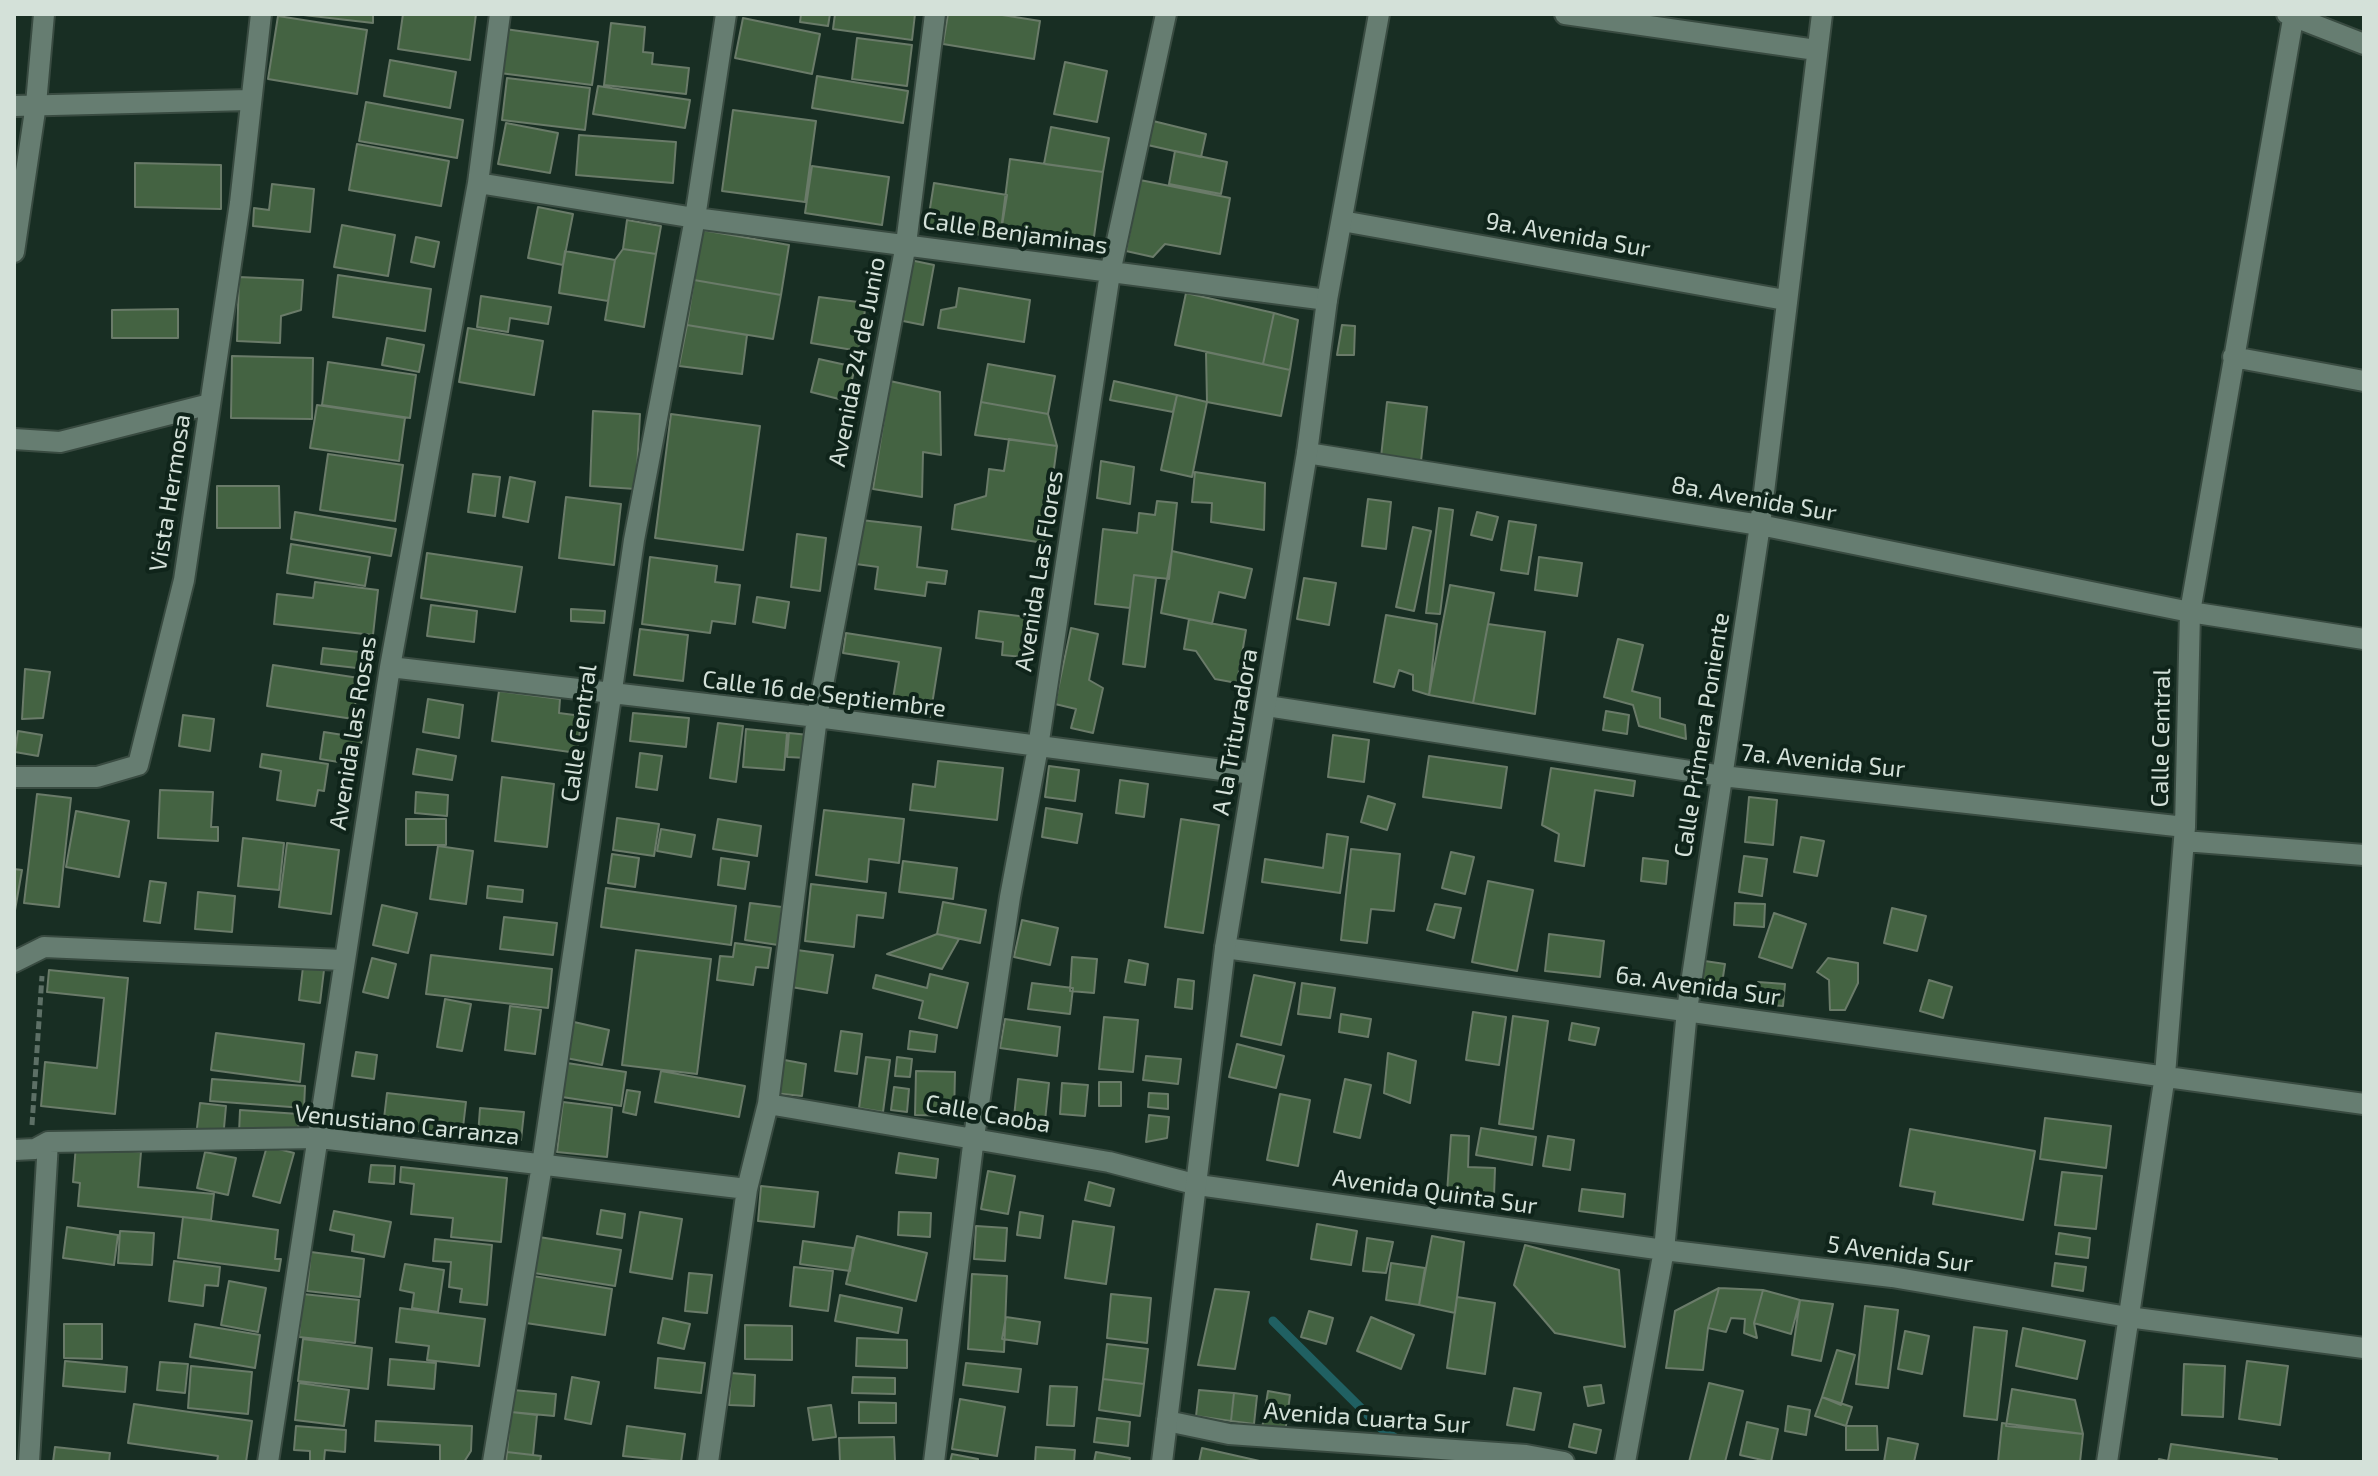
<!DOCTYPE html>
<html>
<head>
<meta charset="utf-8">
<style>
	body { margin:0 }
	#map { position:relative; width:2378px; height:1476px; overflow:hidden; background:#182e23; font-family:"Exo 2",sans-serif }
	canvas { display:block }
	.frame { position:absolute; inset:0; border:16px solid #d4e1d9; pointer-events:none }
</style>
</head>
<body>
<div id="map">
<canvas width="2378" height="1476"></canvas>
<div class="frame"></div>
</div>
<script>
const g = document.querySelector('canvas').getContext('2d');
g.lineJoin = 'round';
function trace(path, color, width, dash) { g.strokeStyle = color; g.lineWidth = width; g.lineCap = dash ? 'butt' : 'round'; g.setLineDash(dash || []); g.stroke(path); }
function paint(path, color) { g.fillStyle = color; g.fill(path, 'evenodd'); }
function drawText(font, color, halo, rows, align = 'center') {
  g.font = font + ' "Exo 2",sans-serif'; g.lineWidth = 8; g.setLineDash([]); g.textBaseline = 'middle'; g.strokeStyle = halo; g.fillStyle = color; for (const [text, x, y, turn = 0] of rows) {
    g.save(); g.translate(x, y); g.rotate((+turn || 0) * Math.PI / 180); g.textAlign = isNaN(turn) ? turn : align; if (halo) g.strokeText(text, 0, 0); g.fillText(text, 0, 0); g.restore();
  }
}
trace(new Path2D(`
	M1273,1321L1384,1431L1402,1442
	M1421,1453L1436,1462`), '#206062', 9);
const building = new Path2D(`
	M295,14H373V23Z
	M403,14H476L470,60L398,49Z
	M801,14H830L828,26L800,22Z
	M835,14H915L912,40L833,29Z
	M948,14H996L1040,21L1034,59L943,44Z
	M278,16L367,30L357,94L268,79Z
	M743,18L820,34L812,74L735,58Z
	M611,23L645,27L643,52L653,53L652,64L689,68L686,94L604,85Z
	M505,29L598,42L592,85L500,73Z
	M857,38L912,45L907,86L852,79Z
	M390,60L456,72L450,108L384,96Z
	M1065,62L1107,71L1097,122L1054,114Z
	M817,76L908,91L903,123L812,108Z
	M507,78L590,88L585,130L502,120Z
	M598,86L690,100L685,128L593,114Z
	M366,102L463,120L457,158L359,141Z
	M733,110L816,121L805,202L722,191Z
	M1149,120L1206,134L1201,157L1143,144Z
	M506,123L558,133L550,173L498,164Z
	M1051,127L1109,138L1103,172L1044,164Z
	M579,135L676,142L673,183L576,175Z
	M357,144L449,161L441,206L349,190Z
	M1175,151L1227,162L1221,194L1169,184Z
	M1010,159L1103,172L1092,251L1000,238Z
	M135,163L221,165V209L135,207Z
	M812,166L889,177L882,225L805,213Z
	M1140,180L1230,198L1220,254L1165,244L1153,257L1126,251Z
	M934,183L1007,195L1000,238L927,227Z
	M272,184L314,189L310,232L253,226L254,208L269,210Z
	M538,207L573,214L563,265L528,258Z
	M627,220L661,226L656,254L623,249Z
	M342,225L395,235L388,276L334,267Z
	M702,230L789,245L781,295L694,280Z
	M416,237L439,242L434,267L411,262Z
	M623,249L656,254L644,327L605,320L615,260Z
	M565,251L615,260L608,301L559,293Z
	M910,260L934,265L923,325L898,320Z
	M338,275L431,289L425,331L333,317Z
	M239,277L303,280L301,310L281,316L280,343L237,341Z
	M694,280L781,295L773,339L687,325Z
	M959,288L1030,300L1024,342L938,328L941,310L956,307Z
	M1186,293L1274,313L1263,364L1175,345Z
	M481,296L551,307L548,324L510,318L508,332L477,327Z
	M819,297L866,303L859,351L811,343Z
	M178,309V338H112V310Z
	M1274,313L1298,320L1290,370L1263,364Z
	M687,325L747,335L742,374L679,366Z
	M1342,325L1355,326L1354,355H1337Z
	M468,328L543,341L534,395L459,382Z
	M387,338L424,345L419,372L382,365Z
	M1206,352L1290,370L1281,416L1207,402Z
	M232,356L313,358L312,419L231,418Z
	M819,359L855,367L847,401L811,392Z
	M328,362L416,375L410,418L322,405Z
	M988,364L1055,376L1048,414L981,402Z
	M890,381L940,392L941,455L923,452L922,497L873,489Z
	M1114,381L1177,395L1173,412L1110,400Z
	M1177,395L1207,402L1192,477L1161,470Z
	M981,402L1048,414L1057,446L975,435Z
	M1387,402L1427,407L1421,461L1381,457Z
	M317,405L405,418L399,461L310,448Z
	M593,411L640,414L636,489L590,486Z
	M671,414L760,426L743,550L655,538Z
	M1009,439L1057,446L1044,543L952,529L955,505L986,496L989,469L1004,471Z
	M328,454L403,465L395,521L320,510Z
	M1101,461L1134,467L1130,504L1097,498Z
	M1195,472L1265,483L1264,530L1211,522L1212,503L1192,502Z
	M473,474L500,477L495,516L468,512Z
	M510,477L535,482L528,522L503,517Z
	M217,486H279L280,528H217Z
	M566,497L621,504L614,565L559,558Z
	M1368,499L1391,502L1386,549L1362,546Z
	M1157,501L1177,503L1169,579L1134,575L1130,608L1095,604L1103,529L1137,533L1139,513L1155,515Z
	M1439,508L1453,510L1440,614L1426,613Z
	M295,512L396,529L391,556L291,539Z
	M1477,512L1498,517L1492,540L1471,535Z
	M861,520L921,527L917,567L947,571L945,584L927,582L925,596L875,589L878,567L856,564Z
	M1509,521L1536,525L1528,574L1501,570Z
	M1413,527L1431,531L1414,611L1396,607Z
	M797,534L826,538L820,591L791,587Z
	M291,544L370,557L365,586L287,573Z
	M1172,551L1252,569L1245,598L1219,592L1212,624L1161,613Z
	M427,553L522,567L515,612L421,598Z
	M650,557L717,566L715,582L740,585L735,624L712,621L710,633L642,624Z
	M1539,557L1582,563L1577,596L1535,590Z
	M1134,575L1156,578L1145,667L1123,664Z
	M1304,578L1336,583L1329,625L1297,619Z
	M315,582L378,590L373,635L274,624L277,594L313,598Z
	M1450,585L1494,593L1473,703L1429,695Z
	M757,597L789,602L785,628L753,622Z
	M431,605L477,611L474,642L427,636Z
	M571,609L605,611L604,623L571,621Z
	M979,611L1027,617L1023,657L1002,655L1003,642L976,638Z
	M1386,615L1437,624L1429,695L1413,690V675L1399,670L1394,687L1374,682Z
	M1189,619L1246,630L1237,683L1215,679L1196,651L1184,649Z
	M1488,624L1545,632L1535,714L1473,703Z
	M1071,628L1098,634L1089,680L1103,688L1093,733L1071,728L1076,709L1055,704Z
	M640,629L688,635L683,681L634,675Z
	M846,633L941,648L930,717L891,711L899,662L843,653Z
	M1618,639L1643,645L1632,691L1660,698V718L1685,725L1686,739L1639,726L1633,705L1604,697Z
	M323,648L368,653L366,669L321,664Z
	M273,665L359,678L353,719L267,706Z
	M25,669L50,672L43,718L22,719Z
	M499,691L560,699L559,713L582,716L577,753L492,741Z
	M428,699L463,705L459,738L423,732Z
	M1606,711L1629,715L1627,734L1603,730Z
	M633,713L689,718L686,747L630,741Z
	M183,715L214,719L210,751L179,746Z
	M718,723L743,726L736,782L710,778Z
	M746,729L787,733L784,770L743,767Z
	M18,731L42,735L38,756L15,752Z
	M324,732L362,738L357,765L320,759Z
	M789,733L809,735L807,758L787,757Z
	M1333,735L1369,740L1364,782L1328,777Z
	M417,749L456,756L452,780L413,774Z
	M640,753L662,756L657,790L636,787Z
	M262,754L328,764L324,791L318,790L315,806L277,800L281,771L260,767Z
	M1429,756L1507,767L1501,808L1423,797Z
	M938,761L1003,768L997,820L910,810L913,784L935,787Z
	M1049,766L1079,770L1075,801L1045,797Z
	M1551,768L1635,781L1633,796L1595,790L1584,866L1555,861L1559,834L1542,825Z
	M502,777L554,784L547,847L495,841Z
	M1120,780L1148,784L1144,817L1116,813Z
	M160,790L213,792L211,827H218V841L158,838Z
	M416,792L448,795L447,816L415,813Z
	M37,794L71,798L59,907L24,903Z
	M1368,796L1395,804L1387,830L1361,822Z
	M1749,797L1777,800L1773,845L1745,842Z
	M1046,808L1082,814L1077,843L1042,837Z
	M824,810L904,819L899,863L869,859L867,882L816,875Z
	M76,811L129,821L119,877L66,867Z
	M617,818L659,824L654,856L613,850Z
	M406,819H446V845H406Z
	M718,819L761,826L757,856L713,849Z
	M1181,819L1219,825L1203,933L1165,927Z
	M661,829L695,835L691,857L657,851Z
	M1327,834L1348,837L1340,893L1262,882L1265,859L1323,868Z
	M1801,837L1824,841L1817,876L1794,872Z
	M243,838L284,843L279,890L238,886Z
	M287,843L339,850L331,914L279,907Z
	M438,846L473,851L466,904L430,899Z
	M1351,849L1400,854L1394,911L1371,909L1367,943L1341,940Z
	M1451,852L1474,857L1465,894L1442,888Z
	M612,854L639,858L635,887L608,883Z
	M1744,856L1767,859L1762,896L1739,892Z
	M721,858L749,862L745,889L718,885Z
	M1643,858L1668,861L1666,884L1641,881Z
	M903,861L957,868L953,899L899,892Z
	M14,869L22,870L14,916Z
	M150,881L166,883L160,923L144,921Z
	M1488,881L1533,890L1517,971L1472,962Z
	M811,884L886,893L883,918L857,915L854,947L805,941Z
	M488,886L523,890L522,902L487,898Z
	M606,888L736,906L731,945L601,927Z
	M198,892L235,896L232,932L195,929Z
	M943,902L986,910L980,943L937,934Z
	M750,903L782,907L778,945L745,940Z
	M1735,903L1765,904L1764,927L1734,925Z
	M1435,904L1461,908L1454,938L1427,930Z
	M382,905L417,913L408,953L373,945Z
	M1892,908L1926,916L1917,951L1884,943Z
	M1774,913L1806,924L1792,968L1759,957Z
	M504,917L557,923L553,955L500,949Z
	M1022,920L1058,928L1050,965L1014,957Z
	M937,934L959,939L942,969L887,954Z
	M1549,934L1604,941L1600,977L1545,971Z
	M735,943L771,948L768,968L756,967L753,985L717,980L720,956L733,957Z
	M636,950L711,959L697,1074L622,1065Z
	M797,950L833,955L827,993L791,987Z
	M431,955L552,969L548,1008L426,994Z
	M1072,957L1097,959L1094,993L1070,991Z
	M372,958L396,964L388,998L363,992Z
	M1828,958L1858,963V983L1845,1010H1830L1829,980L1817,972Z
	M1129,960L1148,964L1145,985L1125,982Z
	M1698,960L1725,964L1720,996L1693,991Z
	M303,967L324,970L320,1003L299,1000Z
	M49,970L128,978L115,1114L41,1106L45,1062L97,1068L104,998L47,992Z
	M930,974L968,983L957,1028L919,1018L923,1001L873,988L876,975L927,988Z
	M1254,975L1295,983L1281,1045L1241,1036Z
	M1178,979L1194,981L1192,1009L1175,1007Z
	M1929,980L1952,987L1943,1018L1920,1011Z
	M1758,982L1785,984L1783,1006L1757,1004Z
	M1032,983L1073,988L1070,1014L1028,1009Z
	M1302,983L1335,988L1330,1018L1298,1014Z
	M445,999L471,1004L462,1051L437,1047Z
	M510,1006L541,1010L535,1054L505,1050Z
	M1473,1012L1506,1017L1499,1065L1466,1060Z
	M1341,1014L1371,1019L1368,1037L1339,1032Z
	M1513,1016L1548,1021L1533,1129L1499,1124Z
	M1104,1017L1138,1020L1133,1072L1099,1069Z
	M1005,1019L1060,1027L1057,1056L1000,1048Z
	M574,1022L609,1030L602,1065L566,1058Z
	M1572,1023L1599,1028L1595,1045L1569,1040Z
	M841,1031L862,1034L857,1074L835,1071Z
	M910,1031L937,1035L935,1052L908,1049Z
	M216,1033L304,1044L300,1082L211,1070Z
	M1237,1044L1284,1056L1276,1088L1229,1077Z
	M356,1052L377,1055L374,1079L352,1076Z
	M1388,1053L1416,1061L1410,1103L1384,1093Z
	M1146,1056L1181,1059L1178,1084L1143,1080Z
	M866,1057L890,1060L883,1112L859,1108Z
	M897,1057L912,1059L910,1077L895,1076Z
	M779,1059L806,1064L802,1096L774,1093Z
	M567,1063L626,1072L621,1106L562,1097Z
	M661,1071L745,1086L739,1117L655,1102Z
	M916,1071L955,1072L954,1116L915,1115Z
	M212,1079L305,1086L304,1108L210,1101Z
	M1018,1079L1049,1083L1045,1121L1014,1117Z
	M1345,1079L1371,1085L1360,1138L1334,1132Z
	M1099,1082H1121V1106H1099Z
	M1062,1083L1088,1085L1085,1116L1060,1114Z
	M894,1087L909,1089L907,1112L891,1110Z
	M627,1090L640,1092L636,1115L623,1112Z
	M387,1093L466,1102L462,1136L383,1127Z
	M1149,1093L1168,1094V1109L1148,1107Z
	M1280,1094L1310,1100L1298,1166L1267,1160Z
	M563,1102L612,1108L607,1157L557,1152Z
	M200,1103L226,1106L223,1139L196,1136Z
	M480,1108L524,1112L521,1140L478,1136Z
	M240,1110L299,1114L298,1137L239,1133Z
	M1149,1115L1169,1117L1167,1138L1146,1142Z
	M2045,1118L2111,1126L2106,1168L2040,1159Z
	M1481,1128L1536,1137L1532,1165L1476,1155Z
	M1910,1129L2035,1151L2023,1220L1933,1204L1935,1192L1900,1186Z
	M1451,1135L1469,1136L1468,1167L1495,1168L1494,1196L1447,1193Z
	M1548,1136L1574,1140L1570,1170L1543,1166Z
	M76,1145L141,1152L138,1187L214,1194L211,1220L78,1206L80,1183L73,1182Z
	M267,1146L294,1153L280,1203L253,1196Z
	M205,1152L236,1158L228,1195L197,1188Z
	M899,1153L938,1159L936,1178L896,1173Z
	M371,1165L395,1166L394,1184L369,1182Z
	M401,1167L507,1178L501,1242L451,1237L453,1218L411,1214L414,1184L400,1182Z
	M988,1171L1015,1176L1008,1214L981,1209Z
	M2062,1172L2102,1176L2096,1229L2055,1225Z
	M1089,1182L1114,1189L1110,1206L1085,1200Z
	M761,1186L818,1192L814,1227L758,1221Z
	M1582,1189L1625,1194L1623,1217L1579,1211Z
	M601,1210L625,1214L622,1238L597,1234Z
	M334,1211L391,1222L384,1257L352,1251L354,1235L330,1230Z
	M640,1212L682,1219L672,1279L630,1272Z
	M899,1212L931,1213L930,1237L898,1235Z
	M1020,1212L1043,1216L1040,1238L1017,1235Z
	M183,1217L278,1230L275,1259H281L279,1271L178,1258Z
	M1073,1221L1114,1227L1106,1284L1065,1278Z
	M1317,1224L1357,1231L1351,1265L1311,1259Z
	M976,1226L1007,1228L1005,1261L974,1259Z
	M67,1227L118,1235L114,1265L63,1258Z
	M120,1231L154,1233L152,1265L118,1263Z
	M2059,1233L2090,1238L2088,1258L2056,1254Z
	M857,1236L927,1253L916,1301L846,1284Z
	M1432,1236L1464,1242L1455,1313L1419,1305Z
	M539,1237L621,1250L615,1286L534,1273Z
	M1367,1238L1393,1242L1386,1273L1363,1271Z
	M435,1239L492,1245L487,1305L460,1302L462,1289L449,1287L451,1262L433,1261Z
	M803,1241L853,1248L850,1271L800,1264Z
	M1525,1245L1619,1270L1625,1347L1555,1333L1514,1285Z
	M311,1252L364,1259L360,1297L307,1291Z
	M174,1261L220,1267L218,1286L205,1285L203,1306L169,1301Z
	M1391,1263L1425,1268L1419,1305L1386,1300Z
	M2055,1263L2086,1267L2083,1291L2052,1286Z
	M405,1264L444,1270L438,1312L412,1308L414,1293L400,1290Z
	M794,1267L833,1271L828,1311L790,1306Z
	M689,1273L712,1275L707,1313L685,1311Z
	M972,1274L1007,1276L1004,1352L968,1349Z
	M533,1276L612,1289L605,1335L526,1323Z
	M229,1281L266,1288L258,1332L221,1325Z
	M1719,1288L1763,1290L1754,1323L1757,1338L1744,1333L1745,1319L1731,1318L1726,1332L1708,1328Z
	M1719,1288L1708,1328L1703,1370L1666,1368L1675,1311Z
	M1215,1289L1249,1292L1235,1369L1198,1365Z
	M1763,1290L1800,1300L1791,1334L1754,1323Z
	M303,1294L359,1300L355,1343L299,1337Z
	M1111,1294L1151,1298L1147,1343L1107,1338Z
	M840,1295L902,1308L898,1333L835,1321Z
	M1457,1297L1495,1303L1485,1374L1447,1368Z
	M1800,1300L1833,1304L1821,1361L1792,1355Z
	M1865,1306L1898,1310L1888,1388L1856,1384Z
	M400,1308L485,1319L479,1366L427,1360L429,1346L396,1342Z
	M1309,1311L1333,1318L1326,1344L1301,1337Z
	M1006,1317L1040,1322L1037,1344L1002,1339Z
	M1371,1317L1414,1335L1401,1369L1357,1351Z
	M663,1318L690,1324L684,1349L658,1343Z
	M64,1324H102V1359L64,1358Z
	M195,1324L260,1335L255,1368L190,1357Z
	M745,1325L792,1326V1360L745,1359Z
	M1974,1327L2007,1331L1997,1420L1964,1416Z
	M2023,1328L2085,1341L2077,1379L2016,1366Z
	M1905,1331L1929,1336L1922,1374L1898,1369Z
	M857,1338L907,1340V1368L856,1366Z
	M303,1339L372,1348L368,1389L298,1381Z
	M1107,1344L1148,1349L1144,1384L1103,1379Z
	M1837,1350L1855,1355L1841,1405L1822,1397Z
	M658,1358L705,1363L701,1393L655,1388Z
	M390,1359L436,1363L434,1389L388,1385Z
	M65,1361L127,1367L125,1392L63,1386Z
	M2247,1361L2288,1366L2280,1425L2239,1419Z
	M160,1362L188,1364L185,1393L157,1390Z
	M966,1363L1021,1369L1018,1392L963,1385Z
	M2184,1364L2225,1366L2223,1417L2182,1415Z
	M191,1366L252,1372L248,1414L188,1408Z
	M731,1373L755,1375L754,1406L729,1405Z
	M572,1377L599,1382L591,1424L565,1419Z
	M853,1377L895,1378V1394L852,1393Z
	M1103,1379L1144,1384L1140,1416L1099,1410Z
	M299,1383L349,1390L344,1426L295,1420Z
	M1709,1383L1743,1391L1725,1462H1689Z
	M1601,1385L1604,1403L1588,1406L1584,1387Z
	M1050,1386L1077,1387L1074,1426L1047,1425Z
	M1514,1388L1541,1393L1534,1430L1507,1425Z
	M2012,1389L2075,1400L2083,1434L2006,1426Z
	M513,1390L556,1394L554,1416L511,1412Z
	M1199,1390L1234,1393L1231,1421L1196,1416Z
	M1268,1391L1290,1395L1285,1433L1262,1429Z
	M1234,1393L1257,1396L1254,1424L1231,1421Z
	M1822,1397L1852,1407L1846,1426L1815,1416Z
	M960,1399L1005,1407L997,1456L952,1449Z
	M859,1402L896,1403V1423H859Z
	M134,1404L252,1421L246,1462H217L218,1456L128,1443Z
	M831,1405L836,1437L813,1440L808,1408Z
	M1788,1406L1810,1410L1806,1435L1785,1431Z
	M511,1412L537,1415L533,1455L507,1452Z
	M1097,1418L1130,1422L1128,1446L1094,1442Z
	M376,1421L472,1426L471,1451L464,1462H440V1445L375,1441Z
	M1747,1422L1778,1429L1771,1462L1740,1455Z
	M2002,1423L2083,1434L2080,1462H1998Z
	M1574,1424L1601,1430L1596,1453L1569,1447Z
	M296,1426L346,1430L345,1452L325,1450L324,1461L335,1462H310V1451L294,1450Z
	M627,1426L685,1434L681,1462L623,1456Z
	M1846,1426H1877L1878,1450H1846Z
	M894,1437L895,1461L840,1462L839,1438Z
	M1888,1438L1918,1444L1914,1462H1884Z
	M2171,1444L2277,1459V1462H2158L2159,1459L2168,1461Z
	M55,1447L110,1453L109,1462H53Z
	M1036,1447L1075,1450L1074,1462H1035Z
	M1202,1448L1264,1462H1199Z
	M507,1452L541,1456L540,1462H506Z
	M1096,1452L1130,1458L1129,1462H1094Z
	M952,1454L978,1459V1462H950Z`);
paint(building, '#446342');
trace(building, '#6a7b69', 2);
const street = new Path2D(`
	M1565,14L1816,50
	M2287,14L2364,44
	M14,106L249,100
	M478,183L695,218L1327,300
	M1342,221L1785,300
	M14,252L36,104L44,14
	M2233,357L2364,381
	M14,439L60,442L210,404
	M1307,453L1760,525L2190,612L2364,639
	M390,667L817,717L1253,774
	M1267,706L1722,776L2185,827
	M14,777H97L138,765L184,580L240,203L261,14
	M2184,841L2364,855
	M1225,948L2364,1104
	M14,962L44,947L343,960
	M768,1104L1109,1162L1198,1185L1664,1250L1892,1277L2128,1317L2364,1348
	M14,1150L35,1149L48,1142L320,1138L747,1189
	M1167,1421L1229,1434L1526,1455L1564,1462
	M29,1462L48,1142
	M268,1462L390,667L478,183L500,14
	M493,1462L542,1165L634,540L695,218L726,14
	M708,1462L747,1189L768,1104L817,717L906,244L935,14
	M934,1462L974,1137L1010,897L1038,747L1110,273L1166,14
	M1625,1462L1664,1250L1687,1010L1760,525L1822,14
	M2107,1462L2165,1075L2185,827L2190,612L2293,19`);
const secondary = new Path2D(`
	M1162,1462L1225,948L1307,453L1327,300L1379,14`);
trace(street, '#394b41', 24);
trace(secondary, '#394b41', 24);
trace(new Path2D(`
	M32,1125L42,976`), '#5d7066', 5, [8, 4]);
trace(street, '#667d71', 20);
trace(secondary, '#667d71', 20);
drawText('24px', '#d4e1d9', '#0f241a', [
	["Calle Benjaminas",1015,233,8],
	["9a. Avenida Sur",1568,235,10],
	["Avenida 24 de Junio",857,362,-79],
	["Vista Hermosa",170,493,-81],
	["8a. Avenida Sur",1754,499,10],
	["Avenida Las Flores",1039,571,-81],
	["Calle 16 de Septiembre",824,694,7],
	["A la Trituradora",1235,732,-80],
	["Avenida las Rosas",353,733,-81],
	["Calle Central",579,733,-82],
	["Calle Primera Poniente",1702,735,-81],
	["Calle Central",2161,738,-89],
	["7a. Avenida Sur",1823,761,6],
	["6a. Avenida Sur",1698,986,8],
	["Calle Caoba",988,1114,10],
	["Venustiano Carranza",407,1125,6],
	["Avenida Quinta Sur",1435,1192,8],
	["5 Avenida Sur",1900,1254,8],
	["Avenida Cuarta Sur",1367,1418,4]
]);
</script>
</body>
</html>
